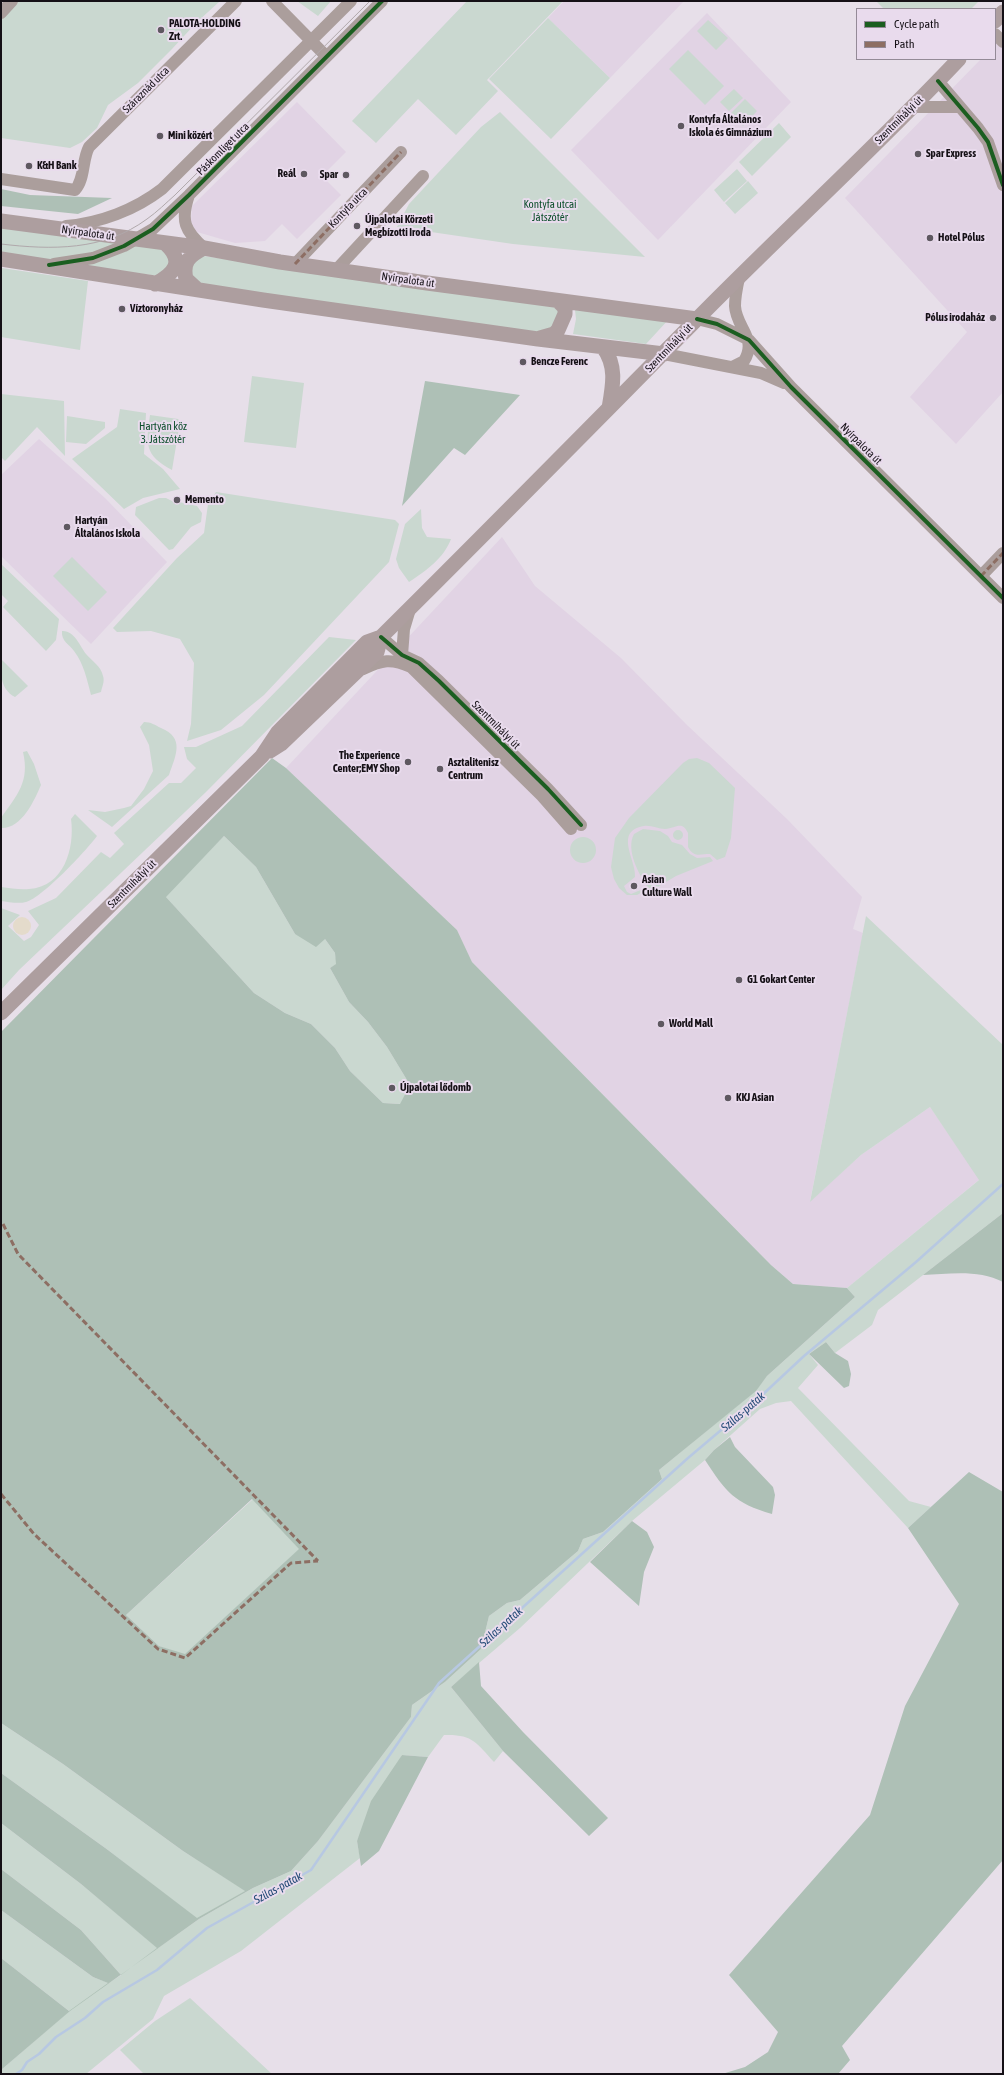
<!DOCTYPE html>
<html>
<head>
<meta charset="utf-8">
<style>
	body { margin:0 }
	#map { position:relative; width:1004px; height:2075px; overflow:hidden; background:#e7dfe9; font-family:"Asap Condensed",sans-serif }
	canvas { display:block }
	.frame { position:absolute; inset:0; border:2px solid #151016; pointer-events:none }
	.legend { position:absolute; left:856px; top:8px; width:140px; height:52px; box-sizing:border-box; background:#e9dbed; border:1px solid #948a97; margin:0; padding:5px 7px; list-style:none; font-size:12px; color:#151016 }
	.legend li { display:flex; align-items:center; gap:8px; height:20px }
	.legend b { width:20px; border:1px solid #948a97 }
</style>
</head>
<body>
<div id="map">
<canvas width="1004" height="2075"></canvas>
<div class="frame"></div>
<ul class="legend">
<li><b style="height:5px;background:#1b5e20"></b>Cycle path</li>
<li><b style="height:5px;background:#8d6e63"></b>Path</li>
</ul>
</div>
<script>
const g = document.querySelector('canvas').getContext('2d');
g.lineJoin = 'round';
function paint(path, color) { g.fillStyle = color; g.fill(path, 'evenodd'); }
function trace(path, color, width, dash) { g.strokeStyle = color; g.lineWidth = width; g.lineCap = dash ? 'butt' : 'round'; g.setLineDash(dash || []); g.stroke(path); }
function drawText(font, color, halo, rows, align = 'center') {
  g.font = font + ' "Asap Condensed",sans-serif'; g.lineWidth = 4; g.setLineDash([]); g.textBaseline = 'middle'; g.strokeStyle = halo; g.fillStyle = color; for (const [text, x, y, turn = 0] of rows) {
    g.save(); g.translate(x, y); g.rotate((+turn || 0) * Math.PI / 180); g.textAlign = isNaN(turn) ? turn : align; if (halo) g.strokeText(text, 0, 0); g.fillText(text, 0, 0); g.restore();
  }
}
paint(new Path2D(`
	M564,1H684L610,78L548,18Z
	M707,13L791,102L658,240L571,150Z
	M1003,36V392L956,444L910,397L967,332L845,198L981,59H995V44Z
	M297,102L346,152L322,176L341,195L297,239L282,224L265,241L235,243L197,232L193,227L191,221L192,206Z
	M39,439L105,498L167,562L91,644L1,556V475Z
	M502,537L535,586L621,658L687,725L787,819L862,897L853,929L863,933L810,1201L861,1155L930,1107L980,1179L847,1288L793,1284L771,1265L472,962L457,930L286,768Z`), '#e1d3e4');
paint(new Path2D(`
	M14,1H219V2L197,22L172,49L138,83L108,105L97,128L82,142L70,148L1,138V14Z
	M297,1H331L318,16Z
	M467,1H563L487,80L498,91L456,135L418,99L376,143L352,121Z
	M876,1H979L971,9H884Z
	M548,18L610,78L551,139L489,79Z
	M708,20L728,38L716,50L697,31Z
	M688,50L724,86L705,105L669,69Z
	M734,89L743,98L729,111L720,102Z
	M745,99L757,111L743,126L730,114Z
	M500,112L645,257L513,244L397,227L409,204L481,127Z
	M779,123L791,137L752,176L739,162Z
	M737,169L747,181L724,202L714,190Z
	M748,181L758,193L735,214L725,203Z
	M1,223L123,241L104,250L52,261L1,254Z
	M136,243L170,250L167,277L72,265Z
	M197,255L553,306L558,311L559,320L548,334L199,285L190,280L187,265Z
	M2,268L88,281L80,350L1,337Z
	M575,310L669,319L646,344L573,334L576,319Z
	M252,376L304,383L296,448L244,442Z
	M1,394L64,401L65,456L37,427L5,461L1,457Z
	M120,409L146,413L144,454L163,469L180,489L143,498L124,509L72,459L117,427Z
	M150,415L178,419L180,422L172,470C144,455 146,444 150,415Z
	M67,416L105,422V428L86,444L66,442Z
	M216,492L395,520L399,524L389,562L264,695L221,730L187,741L191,724L194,663L180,639L151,631L117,632L113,628L177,558L204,533L208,504Z
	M159,498H166L176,503L179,502L197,506L202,513L201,522L191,527L173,549L169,550L135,515L136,507Z
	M421,509L422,528L427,537L451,539C444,558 426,571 409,582L399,568L396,559L405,524Z
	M72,557L107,592L88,611L53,576Z
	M1,564L59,619L56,640L46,651L3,607L8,601L1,594Z
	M62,631C74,630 80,646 86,654C92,661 101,666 103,676C105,681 102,687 101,692L91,695C87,680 84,664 74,651C69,644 61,641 62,631Z
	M329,637L356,640L206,792L19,970L1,990V908L20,915L8,926L24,941L31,937L39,925L28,911L56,898L101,852L110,858L124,844L114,833L169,783H181L196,768L187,759L184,747H196L242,726Z
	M1,659L28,686L15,697C0,689 1,674 1,659Z
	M144,722C151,722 155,725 161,728C185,738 176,755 169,775L112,827L88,810L105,812L124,808L131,806L144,789L153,771L149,745L140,727Z
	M27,751L34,764L41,785C34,801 22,828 2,828L1,818C17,795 30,782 23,752Z
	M697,758L709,763L735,788L731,838L725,857L717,860L710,854C700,854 694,858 688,847V833C682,820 676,828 665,829C658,829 651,825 644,826C613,831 637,861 635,877L624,886L627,892L631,894L643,889L644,891L637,895H627L619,888L614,879L611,867L615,838L629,818L683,763L689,759Z
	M75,814L97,836C86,851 42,898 26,902C19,904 8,902 1,901V887C10,888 20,890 29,889C64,887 75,848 71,819Z
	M643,829L660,831L668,836L672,842L682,845L690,854L697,858L710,857L713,861L676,876L651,891C640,878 625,850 634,834Z
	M673 835a5 5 0 1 1 10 0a5 5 0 1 1-10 0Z
	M224,836L256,867L295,934L325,939L335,953L337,964L330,968L349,1002L368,1022L387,1047L410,1085L401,1104L383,1103L350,1071L335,1048L311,1024L285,1013L254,993L165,896Z
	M570 850a13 13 0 1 1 26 0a13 13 0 1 1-26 0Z
	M866,916L1003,1045V1213L878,1310L872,1325L835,1353L826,1342L809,1354L818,1365L798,1388L909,1501L931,1507L908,1528L791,1401L776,1403L760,1409L714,1450L705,1460L632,1521L520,1628L451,1687L503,1751L494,1762C476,1742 472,1734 444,1735L428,1757L402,1755L357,1841L360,1858L241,1951L164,1996L153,2019L86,2074H1V2070L69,2011L1,1958V1910L93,1977L109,1983L106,1985L121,1975L81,1930L1,1869V1823L81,1884L158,1948L199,1919L253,1888L291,1871L318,1841L411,1717L412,1705L445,1682L481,1649L489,1616L507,1603L520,1600L578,1551L583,1539L603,1532L662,1479L659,1470L755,1391L767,1376L855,1297L847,1288L979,1180L930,1107L861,1155L810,1202Z
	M253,1499L300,1549L185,1655L159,1646L126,1615Z
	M1,1723L63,1764L183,1851L246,1891L197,1919L108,1850L1,1773Z
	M190,1998L272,2074H144L120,2050L155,2021Z`), '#cad8d0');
paint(new Path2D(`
	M1,189L30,195L112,198L78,214L1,206Z
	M425,381L520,395L465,455L454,448L402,506Z
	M272,758L286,768L457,930L472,962L771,1265L793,1284L847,1288L855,1297L767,1376L756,1391L659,1470L662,1479L603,1532L583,1539L578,1551L520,1600L507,1603L489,1616L481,1649L445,1682L412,1705L411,1717L318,1841L291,1871L253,1888L199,1919L70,2011L1,2070V1958L69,2011L108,1983L93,1977L1,1910V1869L81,1930L121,1975L157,1948L81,1884L1,1823V1773L108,1850L197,1918L245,1891L183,1851L63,1764L1,1723V1032ZM224,836L256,867L295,934L316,947L325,939L335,953L336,964L330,968L349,1002L368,1022L387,1047L410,1085L400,1104L383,1103L350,1071L335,1048L311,1024L285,1013L254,993L166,897ZM252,1499L299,1549L185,1654L159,1646L126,1615Z
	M1003,1213V1282C979,1269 948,1274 923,1275Z
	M826,1342L835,1353L848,1361L851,1374L849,1386L844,1388L809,1354Z
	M730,1437L735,1447L773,1487L775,1495L772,1514C734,1503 726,1492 705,1460L714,1450Z
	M969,1472L1003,1492V1860L842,2046L850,2060L838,2074H722L745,2067L768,2052L778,2032L729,1975L870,1815L905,1706L959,1604L908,1528Z
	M632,1521L647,1532L654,1547L644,1572L639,1606L590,1562Z
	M479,1662L481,1686L523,1732L608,1818L589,1836L503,1751L451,1687Z
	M402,1755L428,1757L379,1851L361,1866L357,1841L371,1801Z`), '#aec0b6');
paint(new Path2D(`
	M13 926a9 9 0 1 1 18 0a9 9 0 1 1-18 0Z`), '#e4dbcb');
trace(new Path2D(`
	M16,2074L22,2070L27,2062L39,2054L56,2037L85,2018L103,2002L157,1970L207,1928L311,1870L439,1683L688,1458L759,1398L804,1356L916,1262L1003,1184`), '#b7c8e2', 2.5);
trace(new Path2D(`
	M272,1L326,56
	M1,13L12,1
	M995,34L1003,42
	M938,81L978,128L988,142L1003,185
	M913,107H960
	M1,179L75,190C85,179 82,160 89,147L236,1
	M189,195C180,221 185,231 204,248
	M66,226C100,223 135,210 162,189L351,1
	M54,264L93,258L124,246L153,229L189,195L382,1
	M295,264L401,152
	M336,270L423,176
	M697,319L717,324L749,340L791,387L1003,598
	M664,354L761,373L784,383
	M732,367L744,361C758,338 736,328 735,306C735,297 737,287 739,278
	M981,576L1003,553
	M381,637L402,655L419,663L439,681L548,789L581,825
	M402,655L404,629L410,609
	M404,657L411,667L542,796L571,829
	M363,669C382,660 391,658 411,667`), '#ab9e9c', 12);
trace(new Path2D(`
	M995,21L1003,12
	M1,221L204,248L280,262L427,283L697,319
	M1,259L263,300L538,339L664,354
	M155,284C174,274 185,262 166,244
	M198,290L186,279C182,262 189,256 204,248
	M540,338L554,334L558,330L565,314V308L558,301
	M603,347C617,366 613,385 609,408
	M270,751L281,744L377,652L381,637
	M1,1013L262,756L278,732L367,642L381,637C490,529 597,420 705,311C789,226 877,146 959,59`), '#ad9e9f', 15);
trace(new Path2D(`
	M1,244C51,250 104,251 147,219C157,212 166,203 175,195L370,1`), '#b0a8ab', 1);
trace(new Path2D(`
	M295,264L401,152
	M981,576L1003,553
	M3,1224L18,1254L318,1561
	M1,1494L34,1534L158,1649L185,1658L291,1563L318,1561`), '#8d6e63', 3, [6, 3]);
trace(new Path2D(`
	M938,81L978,128L988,142L1003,185
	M49,265L93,258L124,246L153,229L189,195L382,1
	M697,319L717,324L749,340L791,387L1003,598
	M381,637L402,655L419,663L439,681L548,789L581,825`), '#1b5e20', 4);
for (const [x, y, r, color] of [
	[161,30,4,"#5e5860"],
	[681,126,4,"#5e5860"],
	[160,136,4,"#5e5860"],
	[918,154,4,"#5e5860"],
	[29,166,4,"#5e5860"],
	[304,174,4,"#5e5860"],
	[346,175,4,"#5e5860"],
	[357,226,4,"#5e5860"],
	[930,238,4,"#5e5860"],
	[122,309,4,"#5e5860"],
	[993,318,4,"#5e5860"],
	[523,362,4,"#5e5860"],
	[177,500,4,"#5e5860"],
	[67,527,4,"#5e5860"],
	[408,762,4,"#5e5860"],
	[440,769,4,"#5e5860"],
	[634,886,4,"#5e5860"],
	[739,980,4,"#5e5860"],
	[661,1024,4,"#5e5860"],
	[392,1088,4,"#5e5860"],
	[728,1098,4,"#5e5860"]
]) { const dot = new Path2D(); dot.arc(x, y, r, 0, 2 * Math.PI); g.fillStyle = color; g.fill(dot); trace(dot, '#e9dbed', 1.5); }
drawText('bold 11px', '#151016', '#e9dbed', [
	["PALOTA-HOLDING",169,24],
	["Zrt.",169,37],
	["Kontyfa Általános",689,120],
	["Iskola és Gimnázium",689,133],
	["Mini közért",168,136],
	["Spar Express",926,154],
	["K&H Bank",37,166],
	["Reál",296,174,"right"],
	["Spar",338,175,"right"],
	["Újpalotai Körzeti",365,220],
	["Megbízotti Iroda",365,233],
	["Hotel Pólus",938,238],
	["Víztoronyház",130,309],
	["Pólus irodaház",985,318,"right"],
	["Bencze Ferenc",531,362],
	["Memento",185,500],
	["Hartyán",75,521],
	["Általános Iskola",75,534],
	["The Experience",400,756,"right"],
	["Center;EMY Shop",400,769,"right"],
	["Asztalitenisz",448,763],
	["Centrum",448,776],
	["Asian",642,880],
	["Culture Wall",642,893],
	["G1 Gokart Center",747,980],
	["World Mall",669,1024],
	["Újpalotai lődomb",400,1088],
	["KKJ Asian",736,1098]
], 'left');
drawText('11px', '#151016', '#e9dbed', [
	["Száraznád utca",146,90,-45],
	["Szentmihályi út",899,120,-45],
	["Páskomliget utca",223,149,-45],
	["Kontyfa utca",348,208,-46],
	["Nyírpalota út",88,233,8],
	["Nyírpalota út",408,280,8],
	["Szentmihályi út",669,348,-46],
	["Nyírpalota út",861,444,45],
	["Szentmihályi út",496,725,45],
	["Szentmihályi út",132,884,-45]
]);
drawText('11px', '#0d4f2c', '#e9dbed', [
	["Kontyfa utcai",550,205],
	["Játszótér",550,218],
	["Hartyán köz",163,427],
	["3. Játszótér",163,440]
]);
drawText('italic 12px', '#234a76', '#e9dbed', [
	["Szilas-patak",743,1412,-41],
	["Szilas-patak",501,1627,-42],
	["Szilas-patak",278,1888,-29]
]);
</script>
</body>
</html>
